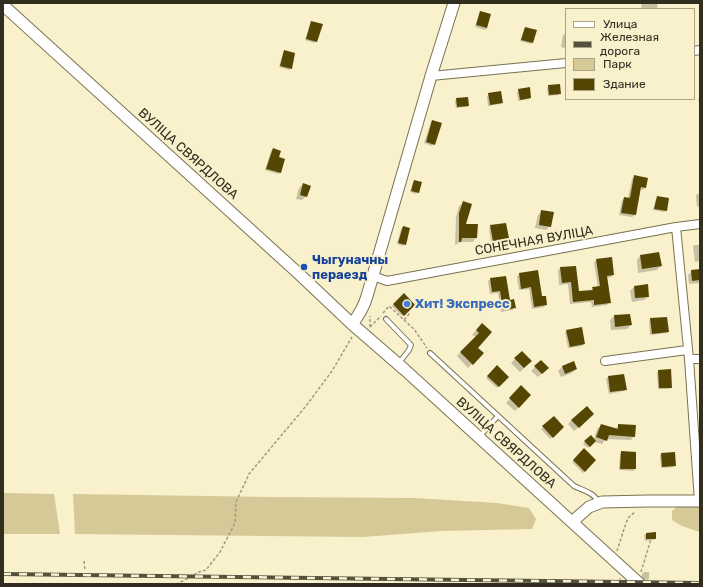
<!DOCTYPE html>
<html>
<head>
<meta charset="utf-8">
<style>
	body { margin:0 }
	#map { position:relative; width:703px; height:587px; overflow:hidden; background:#f9f0cc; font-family:Rubik,sans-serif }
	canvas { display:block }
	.frame { position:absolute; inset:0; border:4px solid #312e20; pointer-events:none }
	.legend { position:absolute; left:565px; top:8px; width:130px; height:92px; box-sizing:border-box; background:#f9f0cc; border:1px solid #a9a287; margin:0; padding:5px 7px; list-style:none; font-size:12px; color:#312e20 }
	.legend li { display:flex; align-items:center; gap:8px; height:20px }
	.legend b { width:20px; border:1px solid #a9a287 }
</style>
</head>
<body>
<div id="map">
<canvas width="703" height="587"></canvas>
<div class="frame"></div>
<ul class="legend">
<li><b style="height:5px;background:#fff"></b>Улица</li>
<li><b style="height:5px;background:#55513f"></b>Железная дорога</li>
<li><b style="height:11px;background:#d5c997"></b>Парк</li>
<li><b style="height:11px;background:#554703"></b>Здание</li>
</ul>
</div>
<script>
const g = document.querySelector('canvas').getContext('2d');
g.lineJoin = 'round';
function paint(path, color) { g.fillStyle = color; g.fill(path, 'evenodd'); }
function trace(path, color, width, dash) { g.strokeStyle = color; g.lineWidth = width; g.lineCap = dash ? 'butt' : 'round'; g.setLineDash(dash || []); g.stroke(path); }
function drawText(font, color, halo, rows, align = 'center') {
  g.font = font + ' Rubik,sans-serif'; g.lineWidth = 4; g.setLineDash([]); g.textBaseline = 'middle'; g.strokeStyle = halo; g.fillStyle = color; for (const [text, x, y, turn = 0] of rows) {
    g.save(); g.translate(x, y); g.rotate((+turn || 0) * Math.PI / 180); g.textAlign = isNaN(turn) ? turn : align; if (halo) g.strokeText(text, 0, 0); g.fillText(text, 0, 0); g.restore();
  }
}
paint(new Path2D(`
	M3,493L54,494L60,534H3Z
	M73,494L271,497L414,498L497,503L529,508L536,519L532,529L441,531L363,537L75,534Z
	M678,506L700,507V532L682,526L672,520V511Z`), '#d5c997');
paint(new Path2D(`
	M642,3H658L657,9H641Z
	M480,12L490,15L487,28L485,30L475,27L479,14Z
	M312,22L321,25L316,42L314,43L305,40L310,24Z
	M525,28L532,42L531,44L520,41L524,30Z
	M565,34H566V48L561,47L563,35Z
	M285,51L291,68L289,70L279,67L283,53Z
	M549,86L560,93L558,95L548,96L547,88Z
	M519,90L530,98L529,99L518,101L517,92Z
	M700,93V102L698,101Z
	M489,94L502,103L500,104L488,106L487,96Z
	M456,99L468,106L466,107L456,108L455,101Z
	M433,121L434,144L432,146L424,143L431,122Z
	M273,149L278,158L280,173L278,174L265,170L271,151Z
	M634,177L645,188L643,190L640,189L635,215L632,217L619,215L622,200L625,198H628L632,179Z
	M415,181L418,192L416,194L410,192L413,182Z
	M303,184L306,196L302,200L296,199L299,188Z
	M697,194H700V206L697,207L696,196Z
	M657,197L666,211L664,212L653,210L656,199Z
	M463,203L465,225L476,238L473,242H460L455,245L456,217L459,206Z
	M542,211L550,226L546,230L535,228L538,215Z
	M491,226L508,238L506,239L491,242L489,228Z
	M403,227L405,244L403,246L397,244L401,229Z
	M694,245H700V261L695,262L693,247Z
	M640,256L661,266L657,270L638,273L637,260Z
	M596,260L613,275L611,277L607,278L610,302L607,305L592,307L591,302L570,304L568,284L559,285L558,271L560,268L575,267L578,293L590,291L593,288H598L594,263Z
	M700,270V283L689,284L688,275L692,271Z
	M537,271L541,297L546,304L544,307L532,309L529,289L519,290L517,277L519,274Z
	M491,279L514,308L512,310L501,312L498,293L490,294L488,281Z
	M634,287L648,296L644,300L632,302L630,291Z
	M404,294L414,305L402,316L392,306Z
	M614,316L631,325L627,329L611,330L610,320Z
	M651,319L668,332L666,333L650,335L649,321Z
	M478,328L490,332L477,348L482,353L468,368L457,356L476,337L472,335Z
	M567,331L584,344L582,346L568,348L565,332Z
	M522,352L531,361L520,372L511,363Z
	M541,361L548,368L538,377L531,371Z
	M574,363L576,369L572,373L561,377L558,371L562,367Z
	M497,367L508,377L497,388L486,378Z
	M659,371L671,387L669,389H658L657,373Z
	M623,375L626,389L624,391L609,394L606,379L608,377Z
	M521,387L530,395L515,411L506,403Z
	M554,418L563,427L550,439L541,429Z
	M589,418L574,431L568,424L572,420Z
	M601,425L615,429L619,425L634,436L631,440L606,439L602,444L594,442L588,448L583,444L591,436L594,439L597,429Z
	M584,450L595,460L583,473L572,462Z
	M621,452L635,453V469L633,471L619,470L620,454Z
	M661,454L674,466L673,467L661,468L660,456Z
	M646,534L655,539L653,540L645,541L644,535Z
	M644,572H649V578L648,580L642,579V574Z`), '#0003');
paint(new Path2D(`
	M480,11L491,14L487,28L476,25Z
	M311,21L323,24L317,42L306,39Z
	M525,27L537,30L533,43L521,40Z
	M284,50L295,53L292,69L280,66Z
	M560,84L561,94L549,95L548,85Z
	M530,87L531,98L520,100L518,89Z
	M501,91L503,103L490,105L488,93Z
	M468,97L469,106L457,107L456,98Z
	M432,120L442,123L435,145L426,142Z
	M273,148L281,151L279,157L285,159L281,173L266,169Z
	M634,175L648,178L646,188L641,187L636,215L621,213L624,197L630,198Z
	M414,180L422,182L419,193L411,191Z
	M303,183L311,186L307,197L300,195Z
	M657,196L669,198L667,211L654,209Z
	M463,201L472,204L466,224H478L477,238H462L461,242H459V213Z
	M541,210L554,212L551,227L539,225Z
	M506,223L509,238L493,241L490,225Z
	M403,226L410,228L406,245L398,243Z
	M659,252L662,266L642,269L640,255Z
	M612,257L614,275L607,276L611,303L594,305V300L573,302L571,282L562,283L560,267L576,266L579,291L593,290L592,287L600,286L596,259Z
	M700,269V280L692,281L691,270Z
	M538,270L542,296H546L547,305L534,307L531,287L521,289L519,273Z
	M506,276L510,300L514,299L516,308L503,310L500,291L492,292L490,278Z
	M648,284L649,297L635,298L634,286Z
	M404,293L415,305L404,316L393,304Z
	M630,314L632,325L615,327L614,315Z
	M667,317L669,332L652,334L650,318Z
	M482,323L492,332L478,348L484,353L473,365L460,352L479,333L476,330Z
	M582,327L585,344L570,347L566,330Z
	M522,351L532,361L524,368L514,358Z
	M541,360L549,368L542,374L534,366Z
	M574,361L577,369L565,374L562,366Z
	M497,365L509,377L499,387L487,376Z
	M671,369L672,388H659L658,370Z
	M624,374L627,390L610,392L608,376Z
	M521,385L531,395L519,408L509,398Z
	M587,406L594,414L579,428L571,420Z
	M554,416L564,427L553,438L542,426Z
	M601,424L618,429V424L636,425L635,437L609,435L607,441L596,437Z
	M591,435L596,441L590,447L584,441Z
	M584,448L596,460L585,472L573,460Z
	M621,451L636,452V469H620Z
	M675,452L676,466L662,467L661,453Z
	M656,532V539H646V533Z`), '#554703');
const lane = new Path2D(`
	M386,319L411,345L409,350L398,364
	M430,353L574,486C582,490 595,493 598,502
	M480,436L498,416`);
const street = new Path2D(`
	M694,51L700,50
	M431,76L566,63
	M676,227L689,359L699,501
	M373,276L387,281L676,227L700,224
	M689,359H700
	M605,361L687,350`);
const secondary = new Path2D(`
	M3,5L298,273L352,324L405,370L640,584
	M352,324C359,315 364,307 367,296L431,76L454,3
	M572,522L589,507L602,502L648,501H700`);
trace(lane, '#797251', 6);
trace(street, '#797251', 10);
trace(secondary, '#797251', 13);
trace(new Path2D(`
	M383,313L389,306L404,320L409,314L407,312
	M404,320L414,329L427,348
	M370,327V316
	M370,327L381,316
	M617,551L624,529L628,518L635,512
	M84,561L85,570
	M641,572L651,539
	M176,584L183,581L199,572L206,570L220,552L235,523L236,502L249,474L306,406L332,371L352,337
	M619,584L620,578`), '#a09a80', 1.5, [3, 2]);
trace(lane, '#fff', 4);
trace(street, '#fff', 8);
trace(secondary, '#fff', 11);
const rail = new Path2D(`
	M3,574L700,583`);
trace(rail, '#55513f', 4);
trace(rail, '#f9f0cc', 2.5, [8]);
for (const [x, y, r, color] of [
	[304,267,4,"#1a4fb4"],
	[407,304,4,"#3f7fe0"]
]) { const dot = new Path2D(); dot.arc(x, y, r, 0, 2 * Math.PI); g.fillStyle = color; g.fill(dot); trace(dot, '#f9f0cc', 1.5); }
drawText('13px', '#312e20', '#f9f0cc', [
	["ВУЛІЦА СВЯРДЛОВА",188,154,42],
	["СОНЕЧНАЯ ВУЛІЦА",534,241,-10],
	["ВУЛІЦА СВЯРДЛОВА",506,443,42]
]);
drawText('bold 13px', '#164399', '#f9f0cc', [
	["Чыгуначны",312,260],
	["пераезд",312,275]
], 'left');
drawText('bold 13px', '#366cbe', '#f9f0cc', [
	["Хит! Экспресс",415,304]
], 'left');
</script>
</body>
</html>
